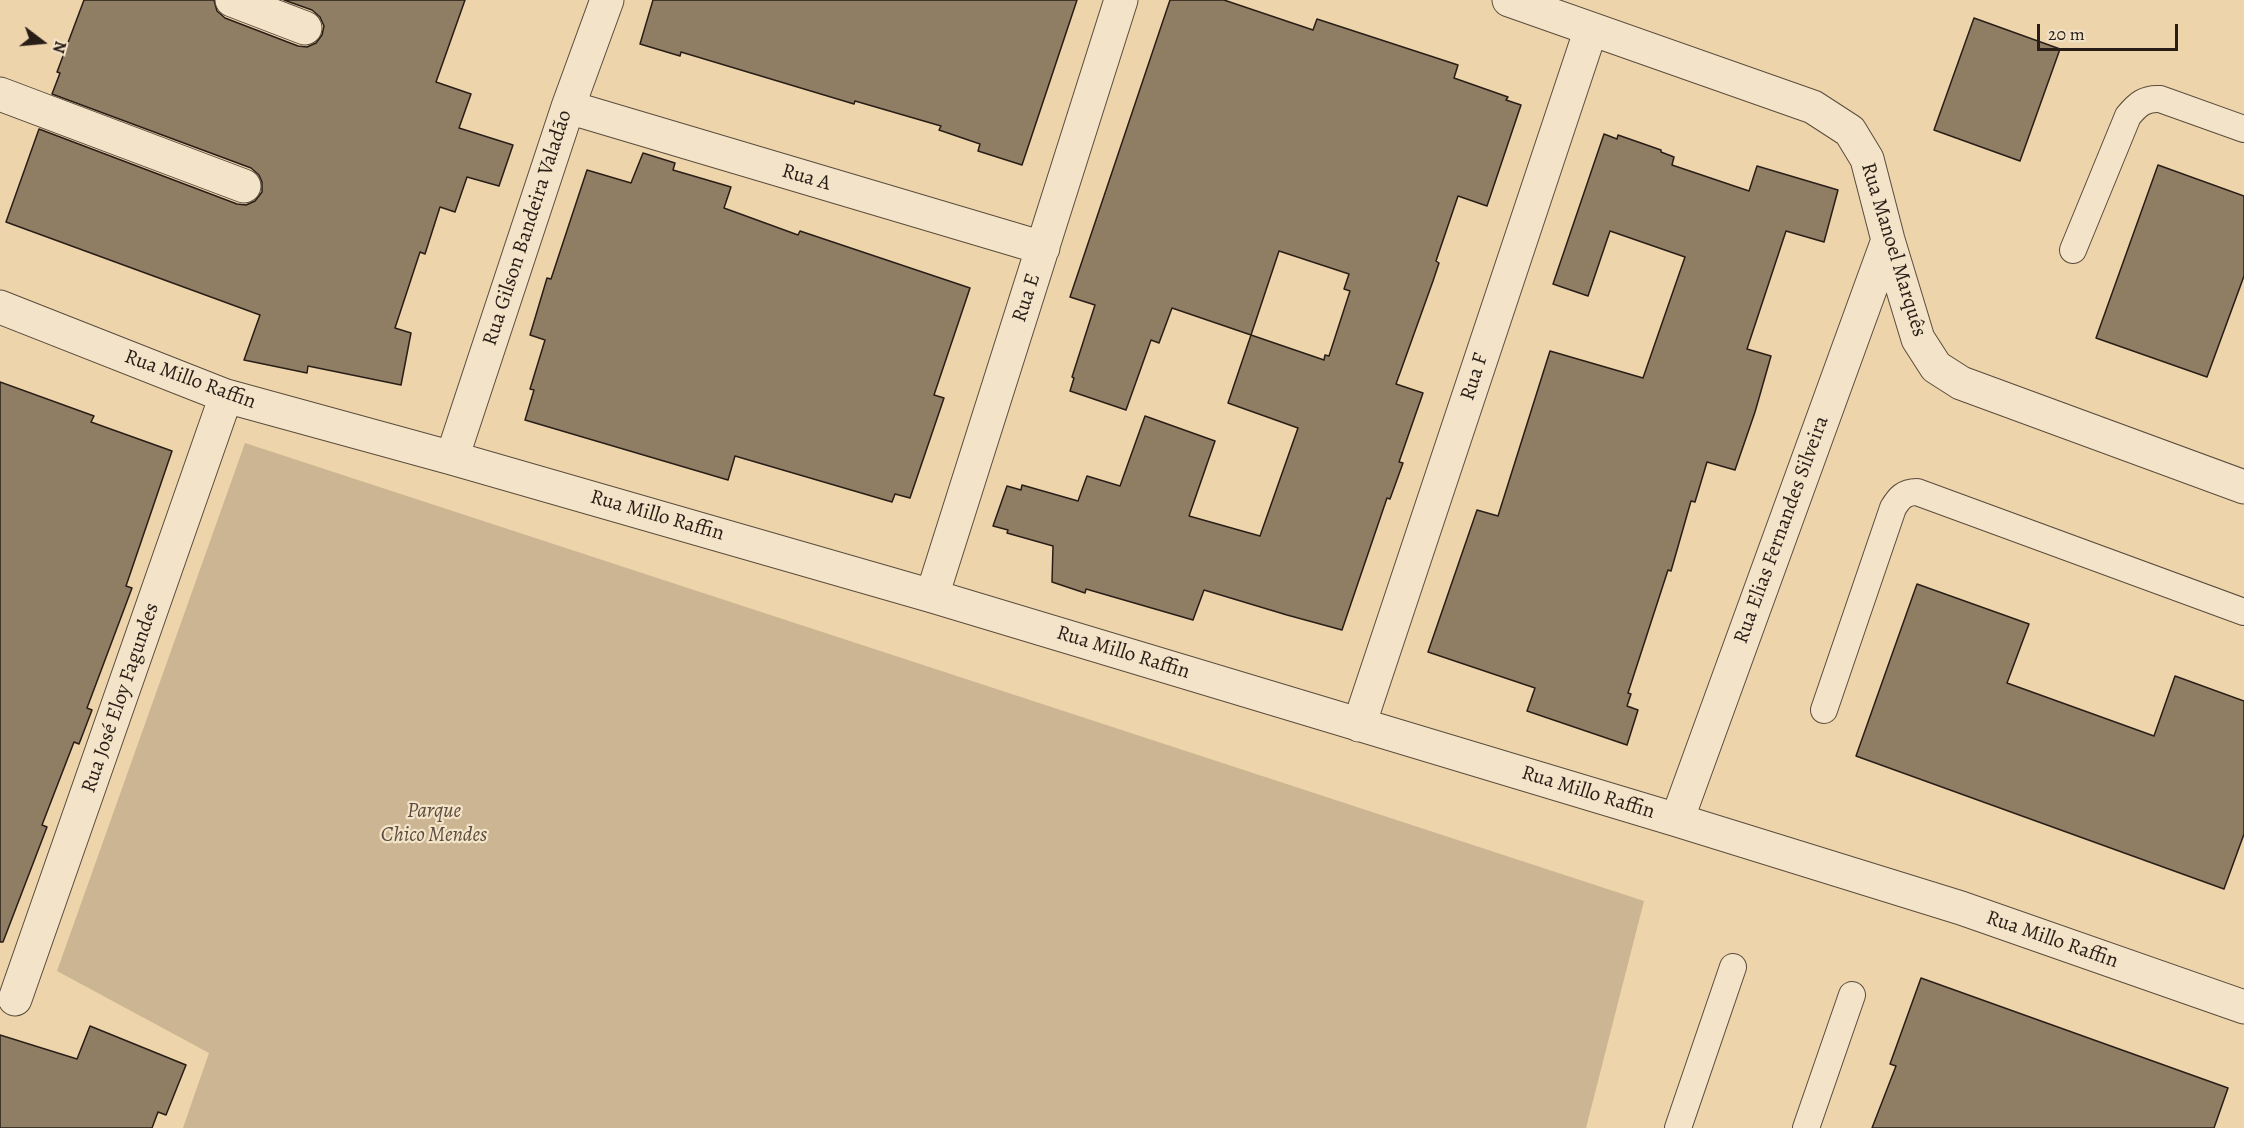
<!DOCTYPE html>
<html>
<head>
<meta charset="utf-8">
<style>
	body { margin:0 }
	#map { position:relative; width:2244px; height:1128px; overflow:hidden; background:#edd4ab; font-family:Alegreya,serif }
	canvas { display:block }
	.north { position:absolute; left:12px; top:12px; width:60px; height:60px; -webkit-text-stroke:4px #f3e3c8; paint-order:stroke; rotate:106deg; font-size:16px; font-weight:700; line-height:24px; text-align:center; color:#291e17 }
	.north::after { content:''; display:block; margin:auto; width:21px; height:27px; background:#291e17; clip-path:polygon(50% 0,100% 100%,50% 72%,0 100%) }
	.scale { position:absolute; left:2037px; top:24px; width:141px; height:27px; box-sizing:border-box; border:3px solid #291e17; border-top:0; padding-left:8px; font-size:18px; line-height:21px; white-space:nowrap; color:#291e17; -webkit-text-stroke:4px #f3e3c8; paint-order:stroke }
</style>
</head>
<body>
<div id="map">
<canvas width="2244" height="1128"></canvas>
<div class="north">N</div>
<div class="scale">20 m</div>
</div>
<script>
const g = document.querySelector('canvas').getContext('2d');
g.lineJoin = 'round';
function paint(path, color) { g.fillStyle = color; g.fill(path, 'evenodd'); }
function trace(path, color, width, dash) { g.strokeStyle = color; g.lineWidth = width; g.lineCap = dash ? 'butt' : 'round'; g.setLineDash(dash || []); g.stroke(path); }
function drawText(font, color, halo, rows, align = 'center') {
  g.font = font + ' Alegreya,serif'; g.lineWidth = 4.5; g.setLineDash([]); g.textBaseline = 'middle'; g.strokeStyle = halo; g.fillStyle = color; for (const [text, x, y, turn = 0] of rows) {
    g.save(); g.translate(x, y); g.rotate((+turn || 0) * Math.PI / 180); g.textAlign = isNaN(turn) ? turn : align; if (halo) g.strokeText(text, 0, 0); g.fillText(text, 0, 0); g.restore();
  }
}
paint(new Path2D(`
	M245,443L1644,901L1586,1128H183L209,1053L57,971Z`), '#ccb592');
const building = new Path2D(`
	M84,0H214L217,11L225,18L298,46L307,47L316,43L322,35L324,26L320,17L312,10L284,0H465L436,82L471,94L459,128L513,145L499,186L467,177L455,212L440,207L425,254L420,252L395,328L411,333L401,385L308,366L307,373L244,360L260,315L6,222L39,129L237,204L246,205L255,201L262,192V182L259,175L251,168L52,94L60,73L57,72Z
	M653,0H1077L1022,165L978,151L980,144L939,130L941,126L855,101L854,104L681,52L680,56L640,44Z
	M1170,0H1224L1313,30L1317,19L1458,65L1454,78L1508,97L1506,100L1521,105L1487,206L1458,196L1436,261L1439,263L1433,281L1396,384L1423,393L1399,462L1403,463L1390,499L1387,498L1342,630L1287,615L1204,590L1193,620L1086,589L1085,593L1052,582L1053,546L1007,533L1008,530L993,526L1007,486L1021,490L1022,485L1078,501L1087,476L1120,486L1145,416L1215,441L1189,516L1260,536L1298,428L1228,403L1251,335L1172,308L1159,343L1151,340L1126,410L1070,391L1074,378L1072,377L1095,305L1070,297ZM1279,251L1349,274L1344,289L1350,291L1329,356L1325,355L1324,360L1251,335Z
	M1974,18L2060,49L2020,161L1934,130Z
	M1604,134L1617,139L1618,135L1661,150V152L1674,157L1672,165L1749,191L1757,166L1838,190L1824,242L1786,231L1747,349L1771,356L1755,412L1735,470L1707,462L1695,502L1691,501L1671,571L1668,570L1628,693L1631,694L1627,706L1638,710L1627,745L1527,711L1535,688L1428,652L1477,510L1498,516L1550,351L1643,378L1685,257L1610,231L1588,296L1553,284Z
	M643,153L675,163L673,170L731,187L724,208L798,235L800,231L970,288L934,395L944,398L910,498L895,494L892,502L735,456L728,480L525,420L534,390L530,389L545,340L530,335L547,278L551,279L587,170L631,183Z
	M2158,165L2244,196V276L2207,377L2096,338Z
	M0,382L94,416L91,422L172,451L126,586L132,588L87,708L92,710L79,744L74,742L42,825L47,827L3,942H0Z
	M1917,584L2029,624L2007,683L2154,736L2175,676L2244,701V834L2224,889L1856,756Z
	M1921,978L2228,1088L2214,1128H1872L1896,1066L1890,1064Z
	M90,1026L186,1065L166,1115L158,1112L152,1128H0V1035L77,1059Z`);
paint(building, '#8f7d64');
trace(building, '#291e17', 1.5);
const service = new Path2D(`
	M2073,250L2128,116C2138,104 2145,98 2160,99L2244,129
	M1824,710L1893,508C1899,498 1904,492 1917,492L2244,612
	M1678,1128L1733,967
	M1806,1128L1852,995`);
const minor = new Path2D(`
	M232,0L305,28
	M1509,0L1813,107L1850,131L1867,159L1888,240L1918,339L1936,367L1961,383L2244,487
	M0,94L244,186
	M568,107L1043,248
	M0,307L226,396L452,458L932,596L1677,820L1961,908L2244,1007
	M452,458L568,107L607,0
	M932,596L1121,0
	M1359,725L1591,29
	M1677,820L1888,240
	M15,999L226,396`);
trace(service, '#5a4c3c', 28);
trace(minor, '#5a4c3c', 35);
trace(service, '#f3e3c8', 26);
trace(minor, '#f3e3c8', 33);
drawText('21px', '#291e17', '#f3e3c8', [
	["Rua A",806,178,16],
	["Rua Gilson Bandeira Valadão",528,228,-72],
	["Rua Manoel Marquês",1893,250,73],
	["Rua E",1027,298,-72],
	["Rua F",1475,377,-72],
	["Rua Millo Raffin",190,380,20],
	["Rua Millo Raffin",657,516,16],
	["Rua Elias Fernandes Silveira",1782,530,-70],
	["Rua Millo Raffin",1123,653,17],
	["Rua José Eloy Fagundes",121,698,-71],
	["Rua Millo Raffin",1588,793,17],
	["Rua Millo Raffin",2052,940,19]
]);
drawText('italic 21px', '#5a4b3c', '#f3e3c8', [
	["Parque",434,812],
	["Chico Mendes",434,836]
]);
</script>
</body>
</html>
